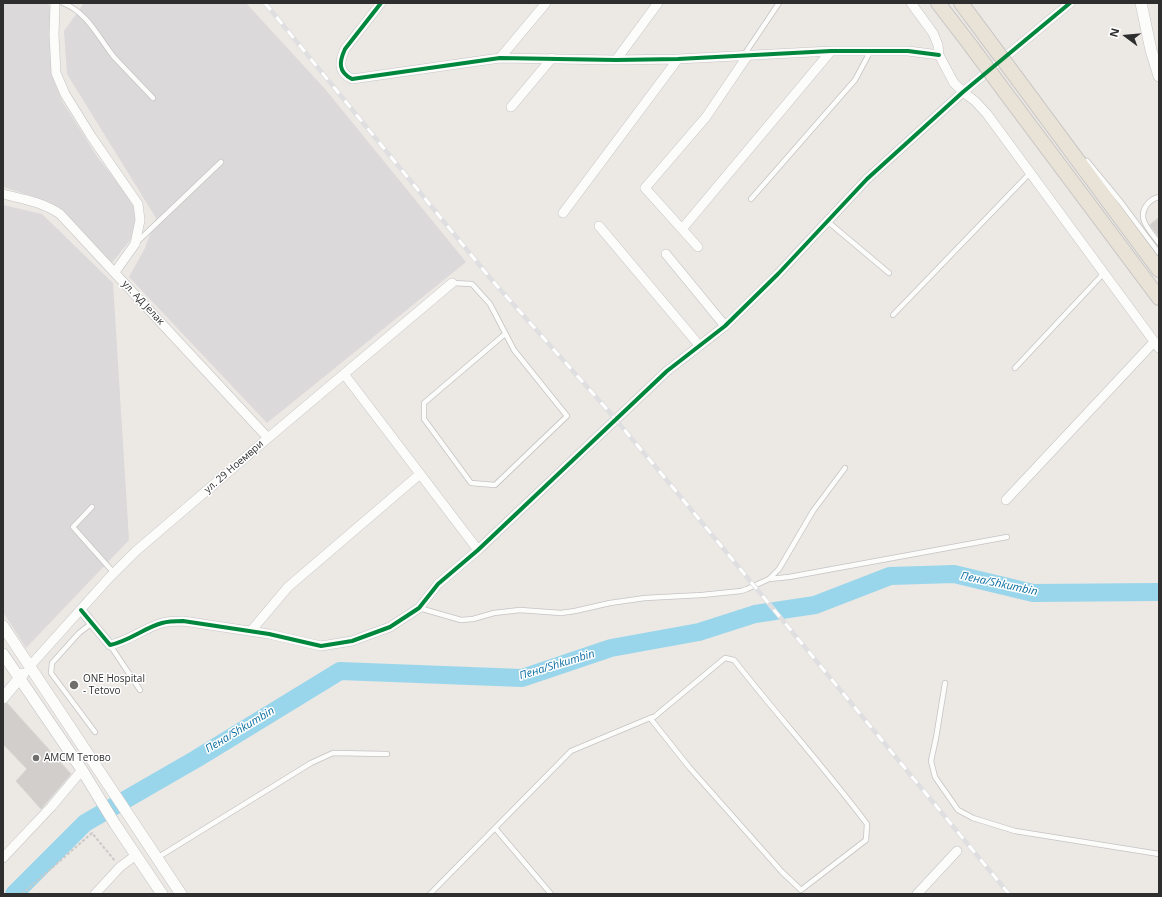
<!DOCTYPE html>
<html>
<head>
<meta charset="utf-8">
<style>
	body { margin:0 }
	#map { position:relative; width:1162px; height:897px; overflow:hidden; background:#ece8e4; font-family:"Open Sans",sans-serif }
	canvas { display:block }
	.frame { position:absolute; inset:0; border:4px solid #2e2e2e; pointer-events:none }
	.north { position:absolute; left:1106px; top:16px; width:40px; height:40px; -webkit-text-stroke:3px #fff; paint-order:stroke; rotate:286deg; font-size:11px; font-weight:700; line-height:16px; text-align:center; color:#2e2e2e }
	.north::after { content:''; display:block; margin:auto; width:14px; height:18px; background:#2e2e2e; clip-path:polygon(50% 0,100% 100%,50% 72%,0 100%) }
</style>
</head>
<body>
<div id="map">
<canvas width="1162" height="897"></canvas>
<div class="frame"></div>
<div class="north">N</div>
</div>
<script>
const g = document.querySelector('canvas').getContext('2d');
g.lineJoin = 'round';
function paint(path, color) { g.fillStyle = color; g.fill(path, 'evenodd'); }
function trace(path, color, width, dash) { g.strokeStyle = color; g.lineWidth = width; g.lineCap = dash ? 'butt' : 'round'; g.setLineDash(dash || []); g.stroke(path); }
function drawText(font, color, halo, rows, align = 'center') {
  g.font = font + ' "Open Sans",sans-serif'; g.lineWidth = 3; g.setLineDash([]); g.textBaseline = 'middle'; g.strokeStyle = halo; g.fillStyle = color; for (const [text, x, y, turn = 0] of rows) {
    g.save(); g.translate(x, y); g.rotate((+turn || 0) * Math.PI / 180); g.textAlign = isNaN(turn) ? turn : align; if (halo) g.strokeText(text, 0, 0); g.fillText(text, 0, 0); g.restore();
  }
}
paint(new Path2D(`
	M3,3H48L53,16L54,80L62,101L98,158L137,206L136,233L111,264L65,212L35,197L3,187Z
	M84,3H246L325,89L466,262L267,423L129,277L145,248L156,218L67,74L64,31Z
	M3,205L42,214L113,283L129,540L26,648L3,612Z`), '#dcd9db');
trace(new Path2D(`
	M14,894L85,823L196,759L340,671L522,678L611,648L699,632L755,614L815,605L890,576L954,574L1033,593L1159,592`), '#99d6ec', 18);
const building = new Path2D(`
	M1159,218V237L1150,225Z
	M7,703L71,774L41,809L16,781L27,769L3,744V705Z`);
paint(building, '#d1cecb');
trace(building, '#d7d4d0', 1);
const service = new Path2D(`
	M63,3C88,13 98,37 114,57C127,71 140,84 153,98
	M744,55L779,3
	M1087,161L1120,201L1159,253
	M1159,197C1149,199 1140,210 1144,221C1147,229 1154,236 1159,243
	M751,199L855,80L870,52
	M827,221L889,273
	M136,243L221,162
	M452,283L472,284L490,304L514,350L567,416L495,485L471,483L424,419V403L505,334
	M893,315L1030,173
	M1015,368L1104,273
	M92,507L73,527L114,573
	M769,579L789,577L1007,537
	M419,608L461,620L473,619L494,613L520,610L561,613L575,611L610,603L645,598L702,595L741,591L747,589L769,579L779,569L813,511L845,468
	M92,623L79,633L52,663L51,673L95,732
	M110,645L140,690
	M945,683L936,738L931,761L935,777L958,810L973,818L1015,831L1159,854
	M495,828L551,894
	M157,858L311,763L333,753L387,754
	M430,894L571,751L650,718L654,717L725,658L734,660C777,715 825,768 867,824L866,840L801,890L782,872L689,767L650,718`);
const minor = new Path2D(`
	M55,3L54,35L56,73L65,94L91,136L138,204L140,220L135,244L115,272
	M381,3L345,49C339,62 338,72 352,79L500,58L616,60L678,59L831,51H908L939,55
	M911,3L933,33L938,45L939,55L954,83L963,92L975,101L987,114L1159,348
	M500,58L546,3
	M616,60L658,3
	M511,107L552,58
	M3,194C23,199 42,202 60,214L268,438
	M563,213L678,59
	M599,226L699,345
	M682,229L831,51
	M698,247L645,188L706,117L748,55
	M666,254L725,326
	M344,374L478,550
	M1006,500L1154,342
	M81,610L110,645C129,641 144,628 162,623C169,621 176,621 183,621L269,634L321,646L352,641L390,627L419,608L438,584L478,550L667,371L725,326L778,274L867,179L963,92L1070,3
	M251,631L288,587L420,474
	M30,666L108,579L136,551L268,438L452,283
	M3,858L51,807L82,770
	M95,894L120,867L136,855
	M917,894L957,851`);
const tertiary = new Path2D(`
	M1141,3L1151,50L1159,76
	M3,626L181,894
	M3,654L82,770L115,824L162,894
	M3,698L23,674`);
const trunk = new Path2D(`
	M938,3L971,46
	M961,3L987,38
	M1019,81L1159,270
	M1005,92L1159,298`);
trace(service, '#c5c4c5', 6);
trace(minor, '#c5c4c5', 10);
trace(tertiary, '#c5c4c5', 12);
trace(trunk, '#c6c5c4', 16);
trace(new Path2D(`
	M22,894L92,833L115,861`), '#c9c9c8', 2, [3, 2]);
trace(service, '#fcfcfb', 4.5);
trace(minor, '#fcfcfb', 9);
trace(tertiary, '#fcfcfb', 11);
trace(trunk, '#e9e2d6', 14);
const rail = new Path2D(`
	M265,3L490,278L605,407L665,478L1009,894`);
trace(rail, '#dfdfe1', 4.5);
trace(rail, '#fff', 3, [9]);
const trunkBridge = new Path2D(`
	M987,38L1019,81
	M971,46L1005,92`);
trace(trunkBridge, '#c6c5c4', 16, []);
trace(trunkBridge, '#e9e2d6', 14);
trace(new Path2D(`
	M381,3L345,49C339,62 338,72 352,79L500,58L616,60L678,59L831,51H908L939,55
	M81,610L110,645C129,641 144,628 162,623C169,621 176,621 183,621L269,634L321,646L352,641L390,627L419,608L438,584L478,550L667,371L725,326L778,274L867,179L963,92L1070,3`), '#00873e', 4);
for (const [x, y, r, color] of [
	[74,685,5,"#706f6e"],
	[36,758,4,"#706f6e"]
]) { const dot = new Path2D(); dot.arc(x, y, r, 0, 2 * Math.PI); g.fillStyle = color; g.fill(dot); trace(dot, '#fff', 1.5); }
drawText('10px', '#2e2e2e', '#fff', [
	["ул. АД Јелак",143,303,47],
	["ул. 29 Ноември",234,467,-41]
]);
drawText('10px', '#2e2e2e', '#fff', [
	["ONE Hospital",83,679],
	["- Tetovo",83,691],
	["АМСМ Тетово",44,758]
], 'left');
drawText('italic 11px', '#0d6fa3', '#fff', [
	["Пена/Shkumbin",999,584,12],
	["Пена/Shkumbin",557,665,-17],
	["Пена/Shkumbin",240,730,-31]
]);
</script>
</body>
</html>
